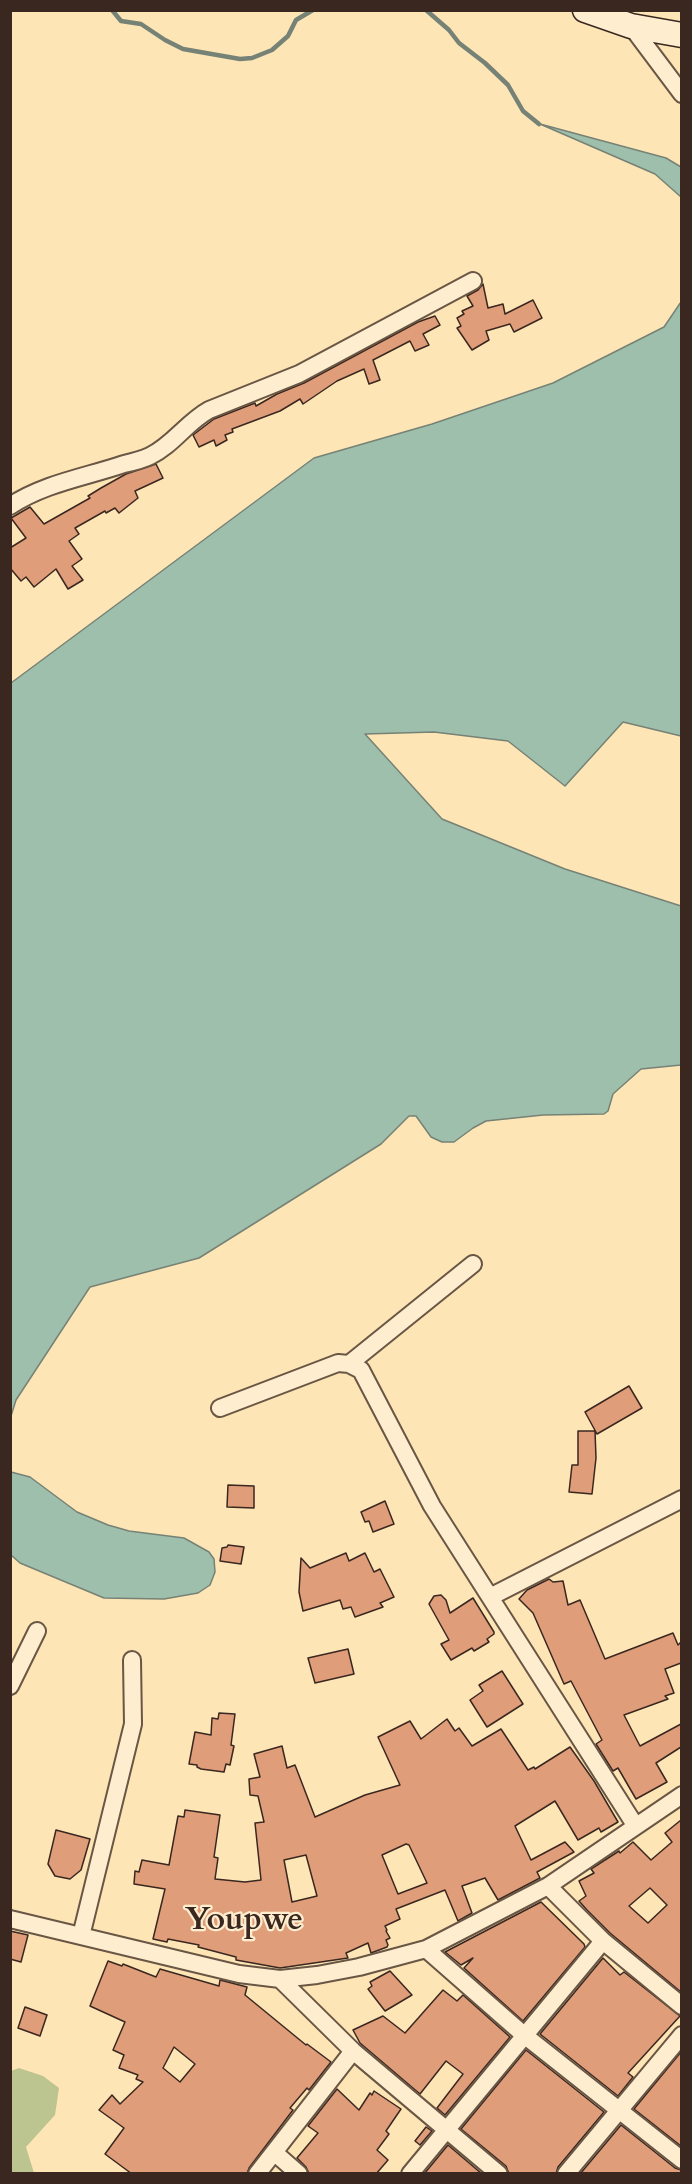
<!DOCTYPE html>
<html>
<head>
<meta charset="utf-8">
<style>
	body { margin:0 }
	#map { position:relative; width:692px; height:2184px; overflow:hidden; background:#fde5b5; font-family:Cardo,serif }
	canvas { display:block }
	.frame { position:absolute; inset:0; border:12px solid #392720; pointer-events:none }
</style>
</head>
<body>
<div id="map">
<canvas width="692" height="2184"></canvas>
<div class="frame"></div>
</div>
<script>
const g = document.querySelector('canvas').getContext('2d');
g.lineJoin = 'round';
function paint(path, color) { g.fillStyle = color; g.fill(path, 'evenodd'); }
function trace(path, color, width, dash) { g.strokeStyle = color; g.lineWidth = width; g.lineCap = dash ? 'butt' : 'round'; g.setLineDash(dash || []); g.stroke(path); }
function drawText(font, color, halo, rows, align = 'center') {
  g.font = font + ' Cardo,serif'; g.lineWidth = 4.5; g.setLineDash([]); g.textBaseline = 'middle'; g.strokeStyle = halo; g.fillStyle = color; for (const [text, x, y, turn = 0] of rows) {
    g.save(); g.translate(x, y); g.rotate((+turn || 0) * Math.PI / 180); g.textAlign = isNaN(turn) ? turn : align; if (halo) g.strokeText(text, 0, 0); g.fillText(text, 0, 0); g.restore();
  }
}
paint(new Path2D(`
	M19,2068L43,2076L59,2088L55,2115L26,2147L34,2173H11V2071Z`), '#bcc590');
const water = new Path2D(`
	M540,124L666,158L681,167V197L655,174Z
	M681,302V736L623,722L565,786L508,741L434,732L365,734L442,819L565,869L681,906V1065L641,1069L613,1094L608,1111L604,1114L543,1115L486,1121L473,1128L454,1142H442L431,1137L416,1116H409L381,1144L199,1258L90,1287L16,1400L11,1416V683L314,458L432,424L553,383L664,327Z
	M11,1472L30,1477L77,1512L108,1525L129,1531L184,1538L209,1552L214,1559L215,1572L210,1585L198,1593L164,1599L104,1598L20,1563L11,1555Z`);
paint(water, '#9fbfad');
trace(water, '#768275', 1.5);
trace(new Path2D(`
	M112,10L121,21L141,24L165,40L183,49L240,59L252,58L272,50L288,36L296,20L313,10
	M426,10L449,30L459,43L485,63L508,85L523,111L539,124`), '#768275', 4.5);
const building = new Path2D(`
	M483,284L488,308L503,304L505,314L533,300L542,318L514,332L510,324L486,331L489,340L472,350L457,328L461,326L457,318L464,314L462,311L473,306L467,296L478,290Z
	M435,316L440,325L423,334L429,345L415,351L410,341L373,360L380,380L369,384L364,369L337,381L303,404L300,399L280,411L232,429L233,432L225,435L227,440L216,446L214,440L199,447L193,435L214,419L255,403L256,406L277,394L304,383L418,322Z
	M156,464L163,478L135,491L138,498L119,513L115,508L106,513L105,511L75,528L79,534L69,541L82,559L72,566L83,580L68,589L56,569L34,587L26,577L21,581L10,568V548L26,538L11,518L30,507L44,524L90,498L88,496L101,488L126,474Z
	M629,1386L642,1408L597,1434L585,1412Z
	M578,1431H595L596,1458L592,1494L569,1492L572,1465H578Z
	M228,1485L254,1486V1508L227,1507Z
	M385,1501L394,1524L373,1532L369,1521L365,1522L361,1512Z
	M228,1545L244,1547L241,1564L220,1561L222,1548L227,1547Z
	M346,1553L349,1561L365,1553L374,1572L380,1569L394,1597L380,1603L383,1607L355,1617L351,1607L343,1609L340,1600L303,1611L299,1592L301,1558L310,1568Z
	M549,1579L553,1582L563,1581L568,1605L580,1600L605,1659L673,1633L678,1645L681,1642V1663L665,1669L674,1693L665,1696L668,1699L624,1715L640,1746L681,1724V1747L656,1763L667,1782L636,1799L618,1768L613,1771L596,1744L602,1740L571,1681L564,1684L533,1613L519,1599L527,1590Z
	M441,1595L446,1600L450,1613L473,1598L494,1632V1634L487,1639L489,1642L474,1651L472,1648L451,1660L441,1644L449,1640L429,1604L434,1596Z
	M348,1649L354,1674L315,1683L308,1658Z
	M502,1671L523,1704L487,1727L470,1700L483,1691L479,1685Z
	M219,1713L235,1714L231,1745L234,1746L230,1765L226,1764L224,1772L201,1769L197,1767V1765L189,1764L195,1732L211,1735L212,1718L218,1719Z
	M447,1719L455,1731L459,1728L472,1746L501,1729L528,1770L534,1767L535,1769L570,1747L594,1781L618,1822L601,1832L599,1828L578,1840L555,1801L515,1826L531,1860L565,1842L574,1852L537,1872L540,1878L498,1900L485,1878L462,1886L472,1913L458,1921L445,1890L396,1909L400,1919L385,1926L387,1930L386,1931L390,1938L386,1940L388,1945L387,1947L371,1953L368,1943L346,1953L348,1958L280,1968L236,1960V1957L198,1947L199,1945L168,1939L167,1942L153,1939L165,1889L134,1884L135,1871L139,1872L142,1860L169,1865L178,1816L184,1817L185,1810L220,1815L214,1857L218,1858L215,1879L245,1882L261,1880L255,1823L264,1822L258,1796L250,1795L249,1779L260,1777L254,1754L282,1746L287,1768L295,1765L315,1817L365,1795L400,1785L378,1737L410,1721L421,1739ZM406,1844L409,1845L427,1883L398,1894L382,1855ZM306,1855L317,1896L292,1902L284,1860Z
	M681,1820V1992L610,1933L587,1910L579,1901L586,1896L579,1881L594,1873L591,1869L619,1851L620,1853L633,1842L651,1860L672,1842L665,1833ZM650,1888L667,1905L648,1923L629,1906Z
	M56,1830L90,1839L81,1870L70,1879L55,1876L48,1864Z
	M541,1902L584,1944L585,1947L523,2021L464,1968L473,1958L461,1965L445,1952Z
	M10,1931L28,1935L21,1962L10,1959Z
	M603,1958L620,1975L624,1972L680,2016L628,2073L633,2077L618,2096L540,2034Z
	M108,1961L122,1966L123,1964L156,1977L160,1969L219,1986L220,1980L247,1987L245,1995L306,2045L307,2044L331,2062L309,2090L307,2088L290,2108L293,2110L249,2168L247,2174H132L105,2154L124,2128L99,2110L112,2095L120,2104L143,2082L136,2079L138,2075L119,2068L124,2055L113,2050L125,2022L90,2006ZM174,2047L195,2064L180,2082L163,2068Z
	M390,1971L412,1995L385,2011L368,1989L372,1986L370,1982Z
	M443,1990L457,2001L463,1995L510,2037L445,2115L437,2108L463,2074L446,2061L420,2094L360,2043L353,2030L383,2016L405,2033Z
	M25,2007L47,2015L40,2036L18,2028Z
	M526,2050L604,2112L558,2167L556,2174H509L506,2166L461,2129Z
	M681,2052V2146L634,2109Z
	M337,2089L359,2110L370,2093L372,2095L374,2091L401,2109L386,2131L389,2134L377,2150L388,2160L376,2174H309L306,2167L297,2158L318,2133L308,2126Z
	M621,2125L675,2168L681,2170V2174H580Z
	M426,2127L432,2131L420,2145L415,2141Z
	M448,2145L482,2174H424Z`);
paint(building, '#e09d79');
trace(building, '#392720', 1.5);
const street = new Path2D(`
	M631,26L682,94
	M10,506C45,483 86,477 124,464C133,462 142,460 150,456C173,445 187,422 209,410L299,374L473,281
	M349,1364L473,1264
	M220,1408L338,1363L349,1364L361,1370L432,1506L635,1825
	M490,1597L682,1499
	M10,1686L37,1631
	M548,1886L603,1941L682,2006
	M10,1919L239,1974L280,1979L317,1975L359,1967L426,1949L548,1886L682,1795
	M81,1936L133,1724L132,1660
	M426,1949L524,2035L682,2160
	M280,1979L353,2051L499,2174
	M275,2153L299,2174
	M257,2174L353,2051
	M410,2174L603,1941
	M566,2174L682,2035`);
const secondary = new Path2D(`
	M585,10L631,26L682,35`);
trace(street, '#6a5645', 20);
trace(secondary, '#392720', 27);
trace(street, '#feeecf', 16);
trace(secondary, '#feeecf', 24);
drawText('bold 32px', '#392720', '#feeecf', [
	["Youpwe",244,1922]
]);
</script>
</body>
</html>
